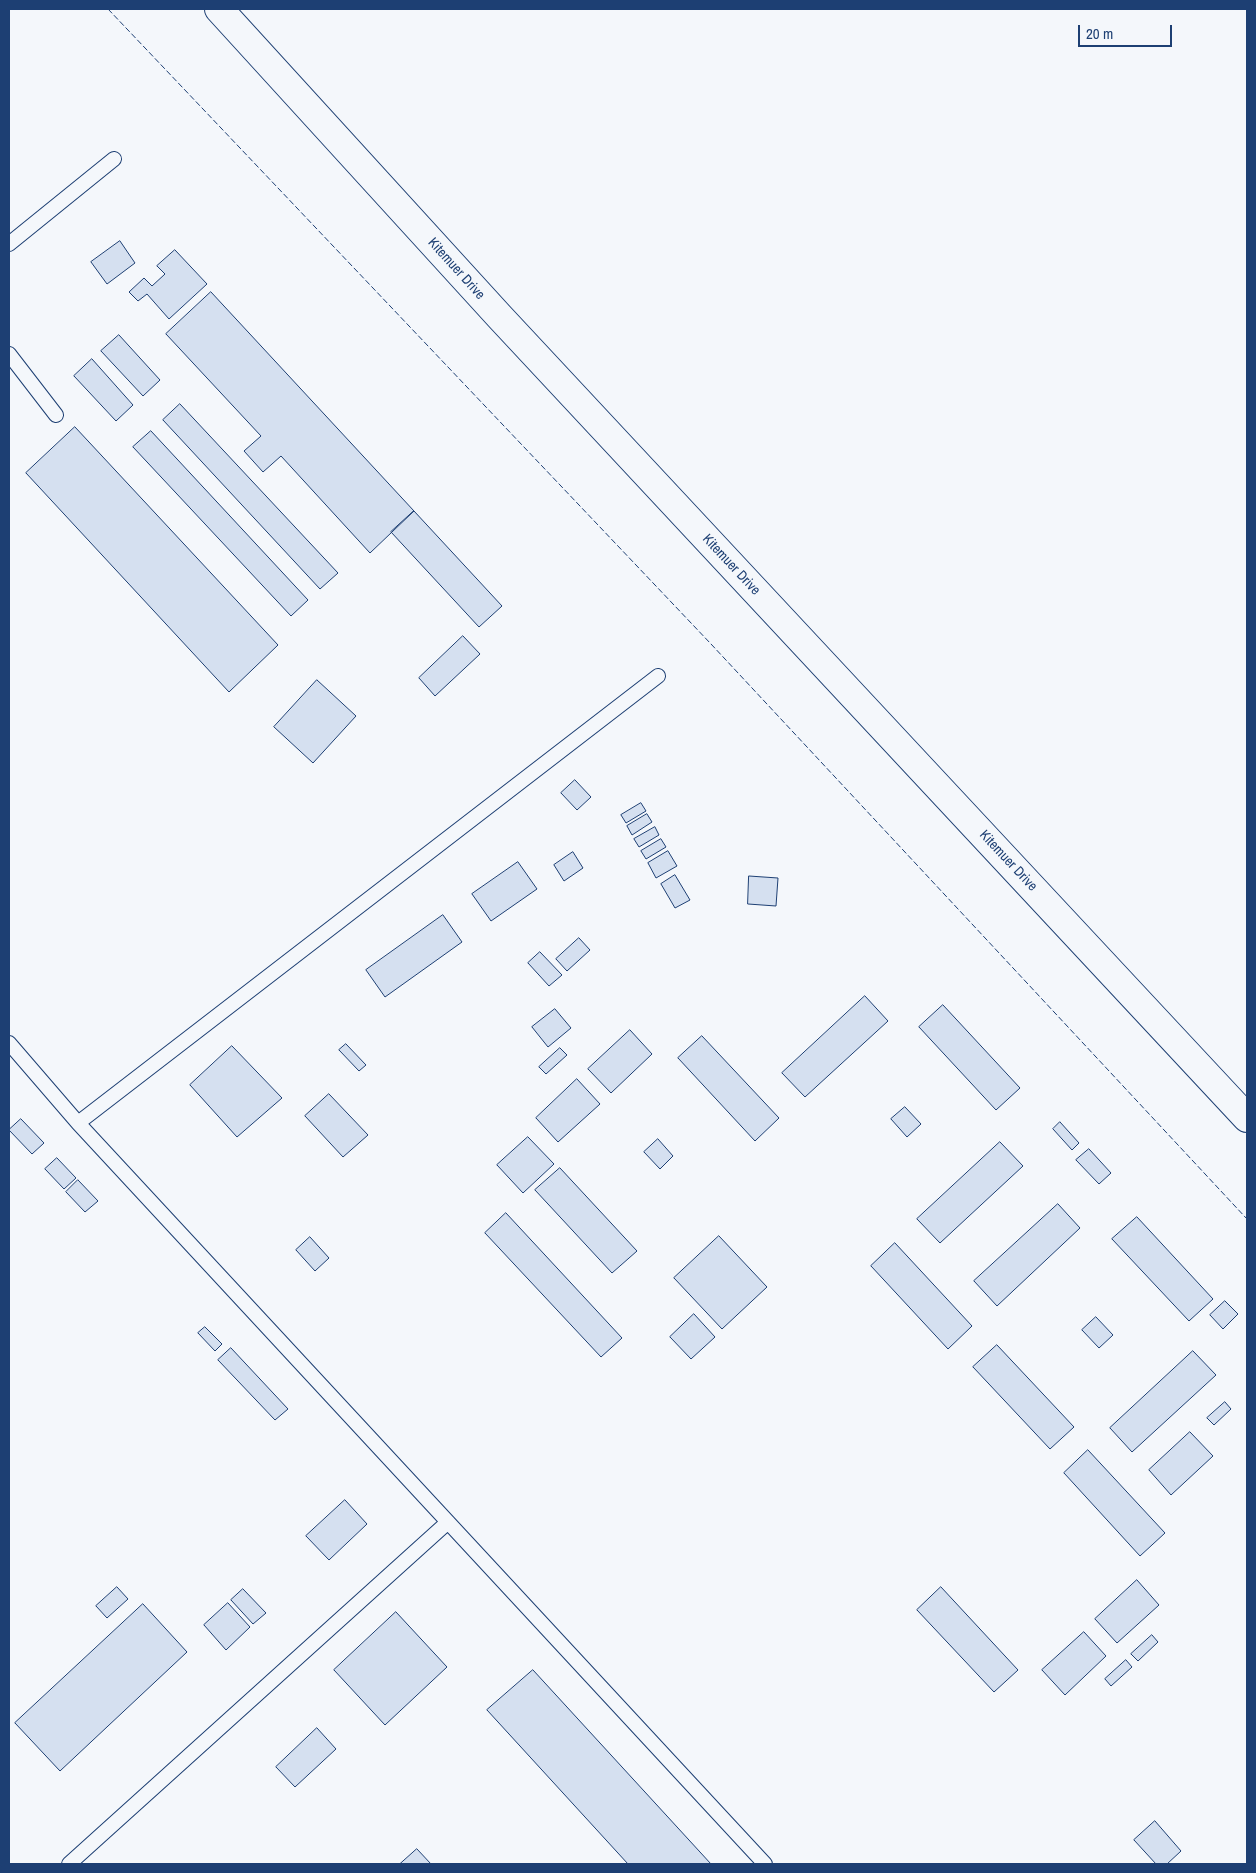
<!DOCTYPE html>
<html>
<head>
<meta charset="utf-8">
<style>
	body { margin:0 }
	#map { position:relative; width:1256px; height:1873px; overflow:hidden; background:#f4f7fb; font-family:"Archivo Narrow",sans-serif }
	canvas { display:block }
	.frame { position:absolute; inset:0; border:10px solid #1d3f73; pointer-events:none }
	.scale { position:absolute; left:1078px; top:25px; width:94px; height:22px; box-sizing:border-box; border:2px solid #1d3f73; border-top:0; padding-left:6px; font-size:15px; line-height:18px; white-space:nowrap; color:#1d3f73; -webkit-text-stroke:4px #f4f7fb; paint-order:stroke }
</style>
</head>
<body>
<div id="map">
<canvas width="1256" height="1873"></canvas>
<div class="frame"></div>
<div class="scale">20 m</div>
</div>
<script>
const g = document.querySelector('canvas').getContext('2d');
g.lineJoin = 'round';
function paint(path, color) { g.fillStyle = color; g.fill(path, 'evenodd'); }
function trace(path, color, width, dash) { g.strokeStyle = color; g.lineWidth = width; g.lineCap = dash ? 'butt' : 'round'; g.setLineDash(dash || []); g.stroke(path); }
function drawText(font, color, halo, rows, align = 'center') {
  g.font = font + ' "Archivo Narrow",sans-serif'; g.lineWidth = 4; g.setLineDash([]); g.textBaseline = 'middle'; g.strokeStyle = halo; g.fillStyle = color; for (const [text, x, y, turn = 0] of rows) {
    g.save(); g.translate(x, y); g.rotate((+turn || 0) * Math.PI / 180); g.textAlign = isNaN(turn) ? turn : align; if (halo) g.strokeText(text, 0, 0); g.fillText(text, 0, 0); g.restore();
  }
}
const building = new Path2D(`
	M120,241L135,263L107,284L91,262Z
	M175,250L207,284L169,319L147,294L138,301L129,292L144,278L152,286L165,274L157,266Z
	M211,292L414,511L370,553L281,456L263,472L244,451L261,436L166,334Z
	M119,335L160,380L143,396L101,351Z
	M92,359L133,405L116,421L74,376Z
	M180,404L338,573L320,589L163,420Z
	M75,427L278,645L229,692L26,473Z
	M151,431L308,600L291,616L133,447Z
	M414,511L502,606L479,627L391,532Z
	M463,636L480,654L435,696L419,678Z
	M317,680L356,716L313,763L274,727Z
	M575,780L591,797L577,810L561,793Z
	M641,803L646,811L626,823L621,815Z
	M647,814L652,822L632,835L627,826Z
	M655,827L659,835L639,847L634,839Z
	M661,839L666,847L646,859L641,851Z
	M668,851L677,866L656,878L648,863Z
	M573,852L583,868L564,881L554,865Z
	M518,862L537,889L491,921L472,894Z
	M675,875L690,900L675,908L661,884Z
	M749,876L778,878L776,906L748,904Z
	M443,915L462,942L385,997L366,970Z
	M579,938L590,950L567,971L556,959Z
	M540,952L562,975L549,986L528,963Z
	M865,996L888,1021L805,1097L782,1073Z
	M943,1005L1020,1088L996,1110L919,1027Z
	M555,1009L571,1028L548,1047L532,1027Z
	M630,1030L652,1054L611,1093L588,1069Z
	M702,1036L779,1118L755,1141L678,1058Z
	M346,1044L366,1065L359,1071L339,1050Z
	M232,1046L282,1098L237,1137L190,1085Z
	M560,1048L567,1055L546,1074L539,1067Z
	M577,1079L600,1104L558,1142L536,1118Z
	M329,1094L368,1135L343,1157L305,1116Z
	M905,1107L921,1124L907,1137L891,1119Z
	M21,1119L44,1143L32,1154L9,1130Z
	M1060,1122L1079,1143L1072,1150L1053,1129Z
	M528,1137L554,1164L523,1193L497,1165Z
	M658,1139L673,1156L660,1169L644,1152Z
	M1000,1142L1023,1166L940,1243L917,1219Z
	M1089,1149L1111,1173L1099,1184L1076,1160Z
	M57,1158L76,1178L64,1189L45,1169Z
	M560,1168L637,1251L612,1273L535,1190Z
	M78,1180L98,1201L85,1212L66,1192Z
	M1058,1204L1080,1228L997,1306L974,1281Z
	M506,1213L622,1338L601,1357L485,1233Z
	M1137,1217L1213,1299L1189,1321L1112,1239Z
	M719,1236L767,1287L722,1329L674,1278Z
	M310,1237L329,1258L315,1271L296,1250Z
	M895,1243L972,1326L948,1349L871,1266Z
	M1225,1301L1238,1314L1223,1329L1210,1315Z
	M694,1314L715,1337L691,1359L670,1337Z
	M1096,1317L1113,1335L1099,1348L1082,1330Z
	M205,1327L222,1344L215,1351L198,1333Z
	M997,1345L1074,1427L1050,1449L973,1367Z
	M231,1348L288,1409L275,1420L218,1360Z
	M1193,1351L1216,1375L1132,1452L1110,1428Z
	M1225,1402L1231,1409L1214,1425L1207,1418Z
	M1190,1432L1213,1456L1171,1495L1149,1470Z
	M1088,1450L1165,1533L1140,1556L1064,1473Z
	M345,1500L367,1524L329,1560L306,1536Z
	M1137,1580L1159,1605L1117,1643L1095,1619Z
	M117,1587L128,1599L107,1618L96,1606Z
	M941,1587L1018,1670L994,1692L917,1610Z
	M243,1589L266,1613L253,1624L231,1600Z
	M228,1603L250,1627L226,1650L204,1625Z
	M143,1604L187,1652L60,1771L15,1723Z
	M396,1612L447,1667L385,1725L334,1670Z
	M1084,1632L1106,1656L1065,1695L1042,1670Z
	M1152,1635L1158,1642L1138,1661L1131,1654Z
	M1126,1660L1132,1667L1111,1686L1105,1679Z
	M533,1670L711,1864H628L487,1710Z
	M317,1728L336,1749L295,1787L276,1767Z
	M1155,1821L1181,1851L1167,1864H1156L1134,1840Z
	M417,1849L431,1864H400Z`);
paint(building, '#d5e0f0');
trace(building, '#1d3f73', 1);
const service = new Path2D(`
	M9,244L114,159
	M9,354L56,415
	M9,1043L78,1123L765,1864
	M78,1123L658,676
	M69,1864L448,1522`);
const minor = new Path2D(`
	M219,9L499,316L1247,1118`);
trace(service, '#1d3f73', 16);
trace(minor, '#1d3f73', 30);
trace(service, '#f4f7fb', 14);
trace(minor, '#f4f7fb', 28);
trace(new Path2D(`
	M108,9L711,644L1247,1219`), '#1d3f73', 1, [6, 2.5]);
drawText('14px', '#1d3f73', '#f4f7fb', [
	["Kitemuer Drive",456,269,48],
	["Kitemuer Drive",731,565,47],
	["Kitemuer Drive",1008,861,47]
]);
</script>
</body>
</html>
